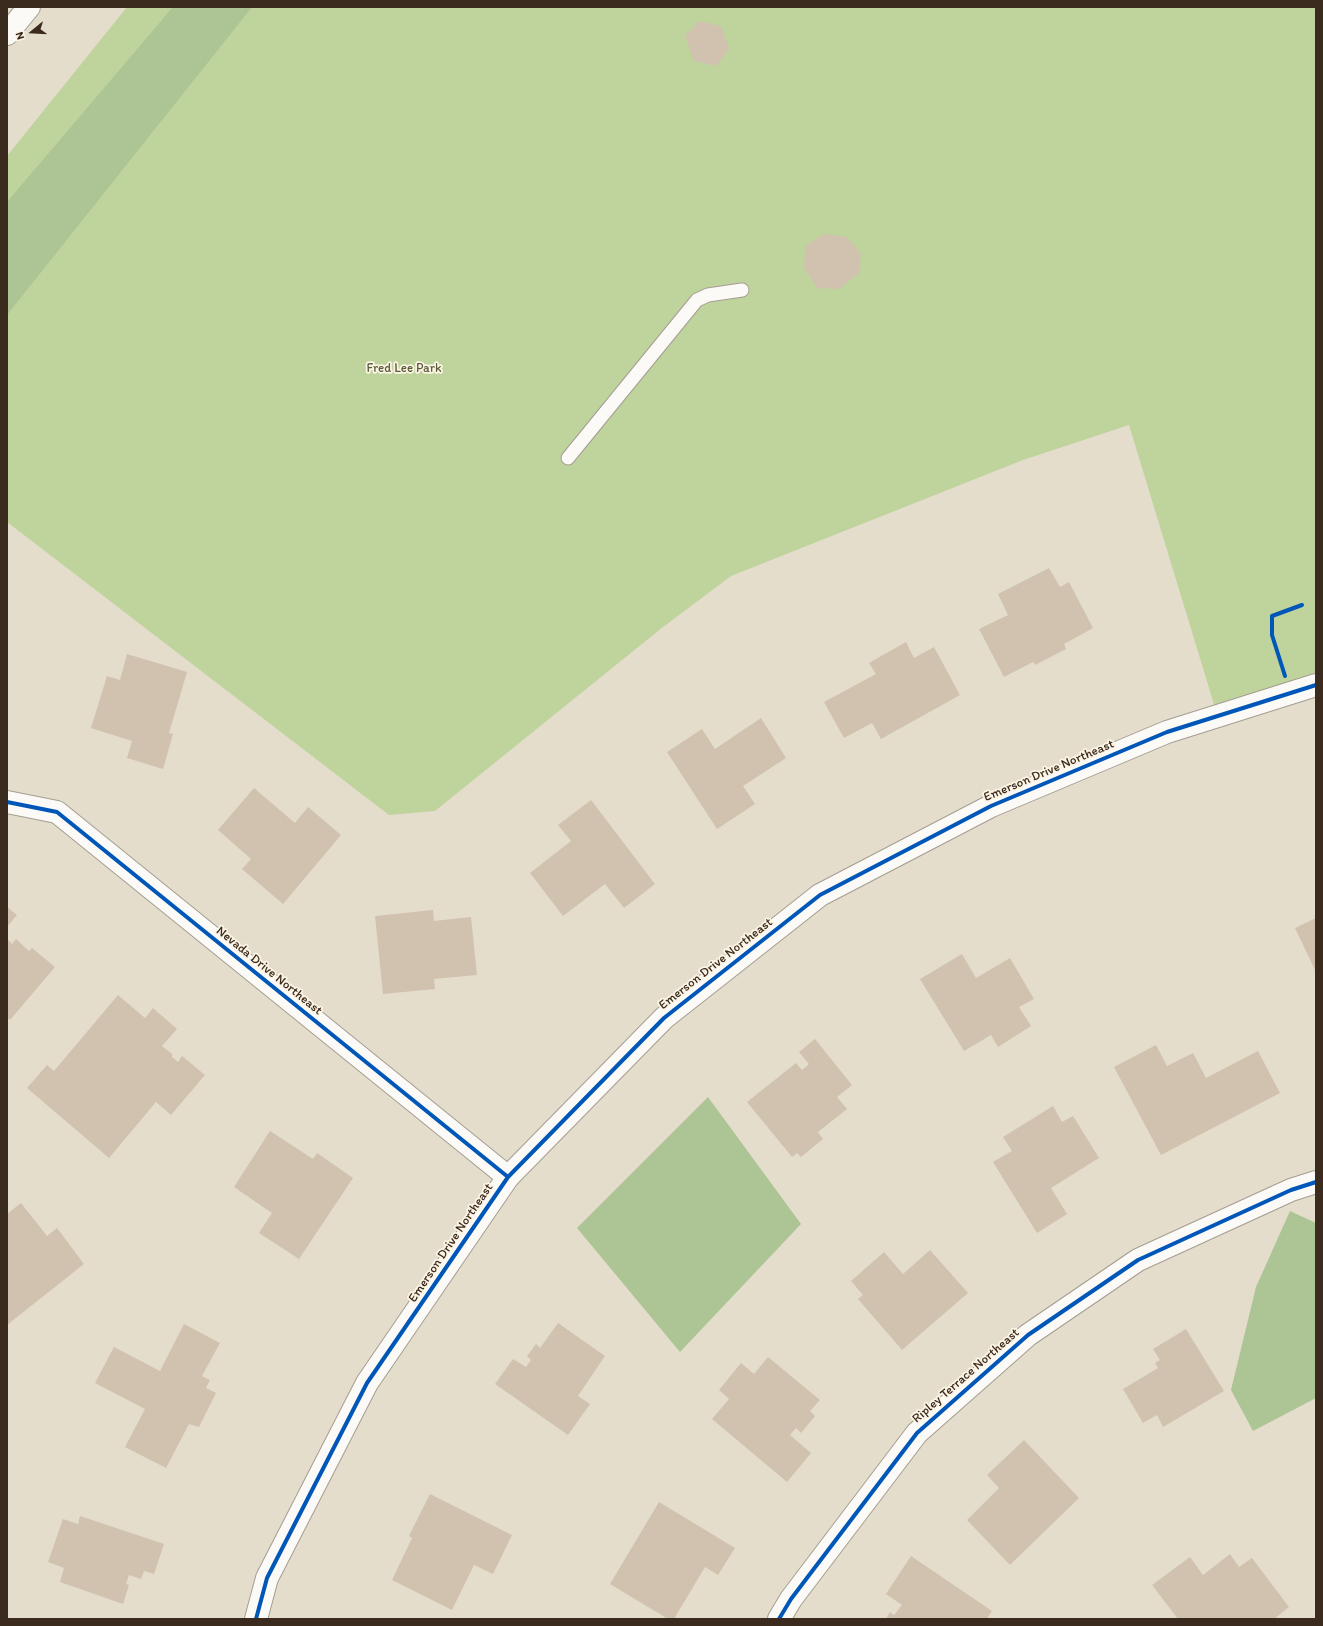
<!DOCTYPE html>
<html>
<head>
<meta charset="utf-8">
<style>
  body { margin:0 }
  #map { position:relative; width:1323px; height:1626px; overflow:hidden; background:#e4ddcc; font-family:Itim,sans-serif }
  canvas { display:block }
  .frame { position:absolute; inset:0; border:8px solid #3b2a1e; pointer-events:none }
  .north { position:absolute; left:12px; top:12px; width:40px; height:40px; -webkit-text-stroke:3px #fcf5e5; paint-order:stroke; rotate:252deg; font-size:11px; font-weight:700; line-height:16px; text-align:center; color:#3b2a1e }
  .north::after { content:''; display:block; margin:auto; width:14px; height:18px; background:#3b2a1e; clip-path:polygon(50% 0,100% 100%,50% 72%,0 100%) }
</style>
</head>
<body>
<div id="map">
<canvas width="1323" height="1626"></canvas>
<div class="frame"></div>
<div class="north">N</div>
</div>
<script>
const ctx = document.querySelector('canvas').getContext('2d');
ctx.lineJoin = 'round';
function fill(path, color) { ctx.fillStyle = color; ctx.fill(path, 'evenodd'); }
const shape = rows => new Path2D(rows.map(r => 'M' + r).join(''));
function stroke(path, color, width, dash) { ctx.strokeStyle = color; ctx.lineWidth = width; ctx.lineCap = dash ? 'butt' : 'round'; ctx.setLineDash(dash || []); ctx.stroke(path); }
function label(font, color, halo, rows, align = 'center') {
  ctx.font = font + ' Itim,sans-serif'; ctx.lineWidth = 3.5; ctx.setLineDash([]); ctx.textBaseline = 'middle'; ctx.strokeStyle = halo; ctx.fillStyle = color; for (const [text, x, y, turn = 0] of rows) {
    ctx.save(); ctx.translate(x, y); ctx.rotate((+turn || 0) * Math.PI / 180); ctx.textAlign = isNaN(turn) ? turn : align; if (halo) ctx.strokeText(text, 0, 0); ctx.fillText(text, 0, 0); ctx.restore();
  }
}
const green = shape([
  [127,7,1316,7,1316,684,1216,711,1129,425,1023,460,731,576,663,627,435,811,389,815,7,522,7,156]
]);
const forest = shape([
  [173,7,252,7,7,315,7,202],
  [708,1097,801,1224,680,1352,577,1228],
  [1290,1211,1316,1223,1316,1398,1253,1431,1231,1390,1256,1287]
]);
const building = shape([
  [699,21,721,26,729,49,716,66,694,61,685,36],
  [825,234,847,237,861,254,859,273,839,289,817,288,804,267,806,245],
  [1049,568,1060,587,1069,582,1093,628,1064,644,1066,649,1035,665,1033,662,1004,677,979,629,1008,615,998,594],
  [906,642,914,658,934,647,960,695,881,739,872,723,844,738,824,702,876,674,869,663],
  [127,654,187,672,169,733,173,734,163,769,127,758,132,741,91,728,107,676,120,680],
  [761,718,786,758,743,786,755,804,717,829,667,752,702,729,715,749],
  [254,788,295,823,308,807,341,835,283,904,242,869,251,859,218,830],
  [591,800,655,884,624,908,605,884,563,916,530,873,571,841,558,825],
  [7,907,17,915,7,927],
  [433,910,434,921,471,917,477,975,434,979,435,989,383,994,375,916],
  [1316,918,1316,972,1295,928],
  [7,939,12,944,16,939,29,951,32,948,55,967,10,1020,7,1017],
  [962,954,976,978,1010,958,1034,999,1019,1007,1031,1026,998,1047,991,1035,964,1051,920,979],
  [118,995,145,1018,153,1008,177,1029,162,1046,172,1054,172,1057,178,1062,182,1056,205,1075,171,1115,156,1102,109,1158,27,1088,47,1065,54,1071],
  [815,1039,852,1085,837,1097,847,1109,818,1132,823,1139,801,1157,797,1153,792,1157,747,1102,796,1063,802,1070,809,1064,799,1052],
  [1156,1045,1167,1066,1193,1053,1206,1078,1258,1051,1280,1093,1161,1155,1114,1067],
  [1053,1106,1062,1122,1073,1116,1099,1158,1051,1188,1067,1214,1037,1233,993,1162,1012,1151,1003,1137],
  [270,1131,313,1159,317,1153,353,1178,299,1259,259,1233,272,1213,234,1187],
  [21,1203,47,1236,57,1228,84,1264,7,1325,7,1214],
  [930,1250,968,1293,902,1350,858,1299,863,1295,851,1281,884,1252,903,1274],
  [558,1323,605,1356,578,1396,590,1404,568,1435,495,1384,513,1359,526,1367,531,1360,527,1356,536,1344,540,1348],
  [184,1324,220,1343,202,1376,210,1380,206,1388,216,1393,199,1427,189,1424,166,1468,125,1447,145,1409,95,1383,114,1347,160,1371],
  [1186,1329,1224,1391,1163,1427,1157,1415,1143,1423,1123,1389,1158,1368,1155,1363,1160,1360,1153,1349],
  [768,1357,820,1400,810,1411,815,1416,801,1433,796,1428,790,1435,811,1453,787,1482,712,1419,729,1399,719,1390,741,1363,754,1374],
  [1024,1440,1079,1498,1010,1565,967,1520,999,1488,987,1475],
  [430,1494,512,1535,493,1574,474,1565,452,1610,392,1580,412,1538,409,1536],
  [659,1502,735,1548,718,1575,705,1567,674,1619,668,1619,610,1584],
  [80,1516,164,1544,154,1574,144,1571,141,1579,129,1575,126,1584,129,1585,123,1604,60,1582,64,1568,48,1562,63,1519,78,1524],
  [1230,1554,1239,1567,1252,1558,1289,1607,1274,1619,1178,1619,1152,1585,1190,1557,1203,1575],
  [911,1556,992,1611,987,1619,886,1619,890,1612,894,1615,902,1605,886,1594]
]);
const service = shape([
  [568,458,697,300,708,295,742,290]
]);
const minor = shape([
  [7,802,57,812,508,1177],
  [779,1619,791,1599,917,1433,1028,1335,1138,1260,1291,1190,1316,1182]
]);
const tertiary = shape([
  [256,1619,267,1578,367,1383,508,1177,664,1018,820,895,991,806,1167,732,1316,685]
]);
const motorway = shape([
  [7,34,29,7]
]);
const cycleway = shape([
  [1285,676,1272,635,1272,616,1302,605],
  [7,802,57,812,508,1177],
  [256,1619,267,1578,367,1383,508,1177,664,1018,820,895,991,806,1167,732,1316,685],
  [779,1619,791,1599,917,1433,1028,1335,1138,1260,1291,1190,1316,1182]
]);
const parkNames = [
  ["Fred Lee Park",404,369]
];
const streetNames = [
  ["Emerson Drive Northeast",1049,771,-23],
  ["Emerson Drive Northeast",716,964,-38],
  ["Nevada Drive Northeast",269,971,39],
  ["Emerson Drive Northeast",451,1243,-56],
  ["Ripley Terrace Northeast",966,1376,-41]
];
fill(green, '#bfd39d');
fill(forest, '#adc495');
fill(building, '#d0c2af');
stroke(service, '#a49d92', 15);
stroke(minor, '#a49d92', 24);
stroke(tertiary, '#a49d92', 24);
stroke(motorway, '#a49d92', 24);
stroke(service, '#fbfaf7', 13);
stroke(minor, '#fbfaf7', 22);
stroke(tertiary, '#fbfaf7', 22);
stroke(motorway, '#fbfaf7', 22);
stroke(cycleway, '#0057b8', 4);
label('13px', '#5a5a39', '#fcf5e5', parkNames);
label('13px', '#3b2a1e', '#fcf5e5', streetNames);
</script>
</body>
</html>
